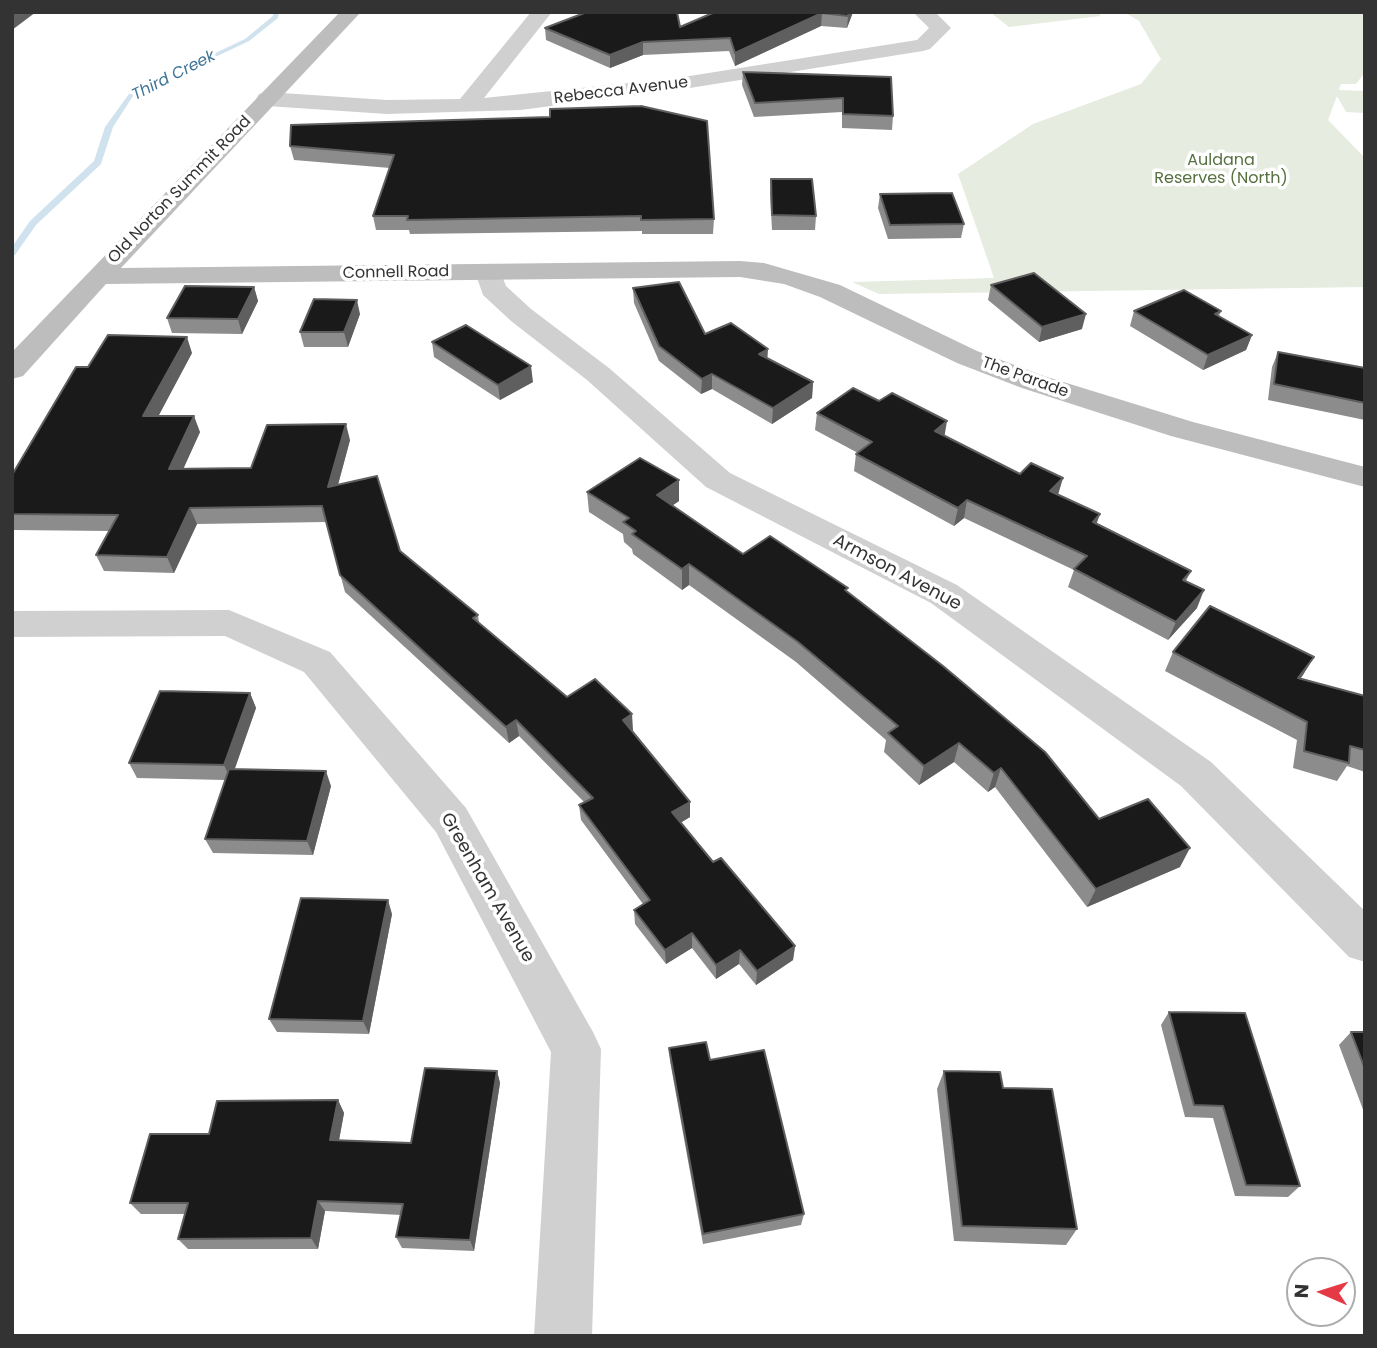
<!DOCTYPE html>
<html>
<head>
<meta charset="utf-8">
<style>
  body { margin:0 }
  #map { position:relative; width:1377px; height:1348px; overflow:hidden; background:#fff; font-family:Poppins,sans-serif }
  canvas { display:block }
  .frame { position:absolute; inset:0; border:14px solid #333; pointer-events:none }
  .north { position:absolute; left:1286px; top:1257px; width:70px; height:70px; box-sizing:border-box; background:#fff; border:2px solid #adadad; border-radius:50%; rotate:273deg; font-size:19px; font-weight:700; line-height:28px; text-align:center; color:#333 }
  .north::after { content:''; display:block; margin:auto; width:24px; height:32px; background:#e63946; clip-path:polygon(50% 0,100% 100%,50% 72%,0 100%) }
</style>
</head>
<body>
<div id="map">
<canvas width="1377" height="1348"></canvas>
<div class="frame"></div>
<div class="north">N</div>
</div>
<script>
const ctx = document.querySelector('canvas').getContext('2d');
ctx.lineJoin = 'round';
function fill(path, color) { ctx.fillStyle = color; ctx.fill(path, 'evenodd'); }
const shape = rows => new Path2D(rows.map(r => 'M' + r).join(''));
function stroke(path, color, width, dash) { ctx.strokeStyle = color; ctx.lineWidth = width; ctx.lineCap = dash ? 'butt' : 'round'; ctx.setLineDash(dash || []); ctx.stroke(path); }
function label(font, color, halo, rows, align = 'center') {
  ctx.font = font + ' Poppins,sans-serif'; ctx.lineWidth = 7; ctx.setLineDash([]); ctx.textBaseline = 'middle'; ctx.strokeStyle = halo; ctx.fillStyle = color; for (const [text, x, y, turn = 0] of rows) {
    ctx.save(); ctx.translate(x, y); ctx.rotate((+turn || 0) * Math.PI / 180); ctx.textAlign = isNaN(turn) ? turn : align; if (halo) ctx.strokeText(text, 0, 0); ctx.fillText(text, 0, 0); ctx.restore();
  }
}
const green = shape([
  [990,12,1096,12,1101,16,1009,27],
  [1124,12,1365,12,1365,72,1356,84,1341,84,1339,90,1365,91,1365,113,1346,112,1337,96,1328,120,1365,158,1365,287,879,294,852,282,994,278,958,174,1033,124,1141,84,1161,59,1139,21]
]);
const stream = shape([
  [273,12,279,12,278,18,249,41,133,96,113,127,101,164,36,225,15,255,12,255,12,247,30,221,94,161,105,127,129,94,245,39,273,16,273,12]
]);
const street = shape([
  [531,12,552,12,484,98,677,78,917,40,929,28,913,12,935,12,951,28,930,49,923,51,677,90,520,110,387,114,267,106,259,104,256,99,259,94,267,92,387,100,460,99,531,12],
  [488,264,498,266,506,286,531,309,609,368,730,473,957,585,1211,762,1365,911,1365,962,1349,957,1181,786,931,603,706,487,587,380,511,321,483,295,475,272,478,266,488,264],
  [229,610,330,652,466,808,593,1032,601,1049,592,1336,534,1336,551,1052,436,832,304,672,225,636,12,637,12,611,229,610]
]);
const secondary = shape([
  [340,12,361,12,121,268,740,261,764,263,840,285,977,351,1044,376,1193,422,1365,467,1365,487,1171,436,1022,388,957,363,820,297,784,284,740,277,106,284,23,376,12,379,12,352,340,12]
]);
const wall = shape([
  [715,12,853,12,847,28,821,26,735,66,729,51,643,55,610,68,546,40,545,28,680,27],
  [743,72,891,77,893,116,892,130,842,128,842,112,754,117,742,85],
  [291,125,714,219,713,234,642,234,642,231,410,234,409,230,376,230,373,216,390,168,294,160,290,146],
  [771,179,816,216,815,230,772,230,770,193],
  [880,194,964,224,961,238,888,239,878,208],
  [991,285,1082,329,1039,342,988,300],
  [254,287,258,301,242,334,172,333,167,318],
  [633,288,705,334,813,382,812,398,772,424,712,389,701,394,659,361,634,303],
  [1134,311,1221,311,1219,316,1252,335,1246,350,1203,370,1130,326],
  [360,314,348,347,304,347,300,332],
  [432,342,533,382,500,400,434,357],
  [1278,352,1365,368,1365,420,1268,400,1272,367],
  [192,353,158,416,200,432,183,469,251,468,350,440,338,485,400,551,478,615,479,623,567,697,632,714,632,731,690,817,680,823,713,862,795,946,793,960,756,985,739,964,716,979,692,948,666,964,635,924,634,910,643,904,581,820,579,805,584,802,519,736,509,743,345,592,326,522,197,524,174,573,104,571,96,555,109,531,12,530,12,475,88,367],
  [817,413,944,435,1058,495,1097,524,1191,571,1186,581,1197,608,1168,640,1068,587,1074,570,964,518,954,526,854,471,856,454,858,453,815,430],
  [587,492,679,501,672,505,743,554,848,592,1099,819,1180,867,1087,907,995,787,988,792,954,762,919,785,884,752,886,740,796,662,689,585,682,590,633,554,632,549,624,542,623,534,589,512],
  [1173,652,1314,657,1300,679,1365,696,1365,772,1347,766,1337,781,1293,768,1297,740,1165,671],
  [250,693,256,708,234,769,331,786,313,855,213,853,205,839,225,780,137,778,129,763],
  [392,914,369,1034,277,1032,269,1019],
  [1169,1012,1300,1186,1288,1197,1235,1196,1213,1118,1185,1117,1161,1025],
  [1351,1032,1365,1032,1365,1115,1339,1045],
  [669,1048,710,1060,804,1214,801,1225,703,1244,670,1061],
  [497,1071,500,1083,474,1251,402,1248,396,1237,401,1215,325,1211,318,1249,188,1249,178,1239,185,1214,141,1214,130,1203,338,1100,344,1113,339,1140,411,1143],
  [944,1071,1077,1229,1066,1245,954,1241,937,1089]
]);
const shadedWall = shape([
  [15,12,36,12,12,30,12,14],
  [849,12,853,12,847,28,848,16],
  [822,13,821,26,735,66,735,53],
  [643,42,643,55,610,68,610,55],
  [254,287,258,301,242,334,238,319],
  [357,300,360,314,348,347,344,332],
  [1086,314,1082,329,1039,342,1042,327],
  [1252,335,1246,350,1203,370,1208,355],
  [187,337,192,353,150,432,143,416],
  [768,349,767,365,759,354],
  [531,366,533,382,500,400,498,385],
  [712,374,712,389,701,394,702,379],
  [813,382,812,398,772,424,773,408],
  [194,416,200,432,176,485,169,469],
  [947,421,944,439,935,431],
  [346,424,350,440,333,503,328,487],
  [1063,478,1058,495,1050,491],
  [679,480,679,501,658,516,657,495],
  [967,500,964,518,954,526,958,508],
  [190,508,197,524,174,573,167,557],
  [1100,514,1094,531,1093,522],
  [689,564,689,585,682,590,682,569],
  [1204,590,1197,608,1168,640,1176,622],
  [1314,657,1303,675,1288,696,1298,678],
  [250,693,256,708,231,780,224,765],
  [632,714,633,730,624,736,623,720],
  [516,720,519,736,509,743,506,727],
  [959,743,954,762,919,785,924,766],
  [1001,768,995,787,988,792,994,773],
  [326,771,331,786,313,855,307,841],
  [690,802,690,817,672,828,672,812],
  [1190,848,1180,867,1087,907,1096,889],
  [388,900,392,914,369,1034,363,1021],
  [692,933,692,948,666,964,665,950],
  [795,946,793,960,756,985,757,971],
  [740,950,739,964,716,979,716,965],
  [497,1071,500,1083,474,1251,470,1240],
  [338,1100,344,1113,337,1151,330,1140],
  [318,1201,325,1211,318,1249,311,1238]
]);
const building = shape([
  [587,12,677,12,680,27,715,12,849,12,848,16,822,13,735,53,730,38,643,42,610,55,545,28,587,12],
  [743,72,891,77,893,116,843,114,843,98,755,103,743,72],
  [641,106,707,121,714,219,641,220,641,216,407,220,408,216,373,216,394,155,290,146,291,125,550,117,550,109,641,106],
  [771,179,812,179,816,216,772,215,771,179],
  [952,193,964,224,890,225,880,194,952,193],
  [1034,273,1086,314,1042,327,991,285,1034,273],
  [679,282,705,334,731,323,768,349,759,354,813,382,773,408,712,374,702,379,659,346,633,288,679,282],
  [185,286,254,287,238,319,167,318,185,286],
  [1184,290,1221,311,1215,314,1252,335,1208,355,1134,311,1184,290],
  [314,299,357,300,344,332,300,332,314,299],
  [466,325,531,366,498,385,432,342,466,325],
  [108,335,187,337,143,416,194,416,169,469,251,468,267,425,346,424,328,487,377,476,400,551,478,615,473,618,567,697,595,679,632,714,623,720,690,802,672,812,713,862,721,858,795,946,757,971,740,950,716,965,692,933,665,950,634,910,650,900,579,805,593,798,516,720,506,727,340,575,322,506,190,508,167,557,96,555,118,515,12,514,12,475,76,367,88,367,108,335],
  [1278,352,1365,368,1365,403,1274,384,1278,352],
  [853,388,879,401,892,393,947,421,935,431,1020,474,1031,463,1063,478,1050,491,1100,514,1093,522,1191,571,1183,580,1204,590,1176,622,1074,569,1087,556,967,500,958,508,856,454,872,442,817,413,853,388],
  [640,458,679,480,657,495,743,554,770,536,848,588,845,590,943,666,1045,752,1099,819,1148,799,1190,848,1096,889,1001,768,994,773,959,743,924,766,888,733,898,726,798,642,689,564,682,569,632,534,636,531,623,522,629,518,587,492,640,458],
  [1210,606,1314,657,1298,678,1365,696,1365,750,1350,746,1349,763,1304,751,1307,722,1173,652,1210,606],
  [160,691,250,693,224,765,129,763,160,691],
  [229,769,326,771,307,841,205,839,229,769],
  [301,898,388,900,363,1021,269,1019,301,898],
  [1169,1012,1245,1013,1300,1186,1246,1185,1223,1106,1194,1105,1169,1012],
  [1351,1032,1365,1032,1365,1069,1351,1032],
  [706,1042,710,1060,764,1050,804,1214,703,1234,669,1048,706,1042],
  [425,1068,497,1071,470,1240,396,1237,403,1204,318,1201,311,1238,178,1239,188,1203,130,1203,150,1134,209,1134,217,1101,338,1100,330,1140,411,1143,425,1068],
  [944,1071,1000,1072,1003,1088,1052,1089,1077,1229,962,1226,944,1071]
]);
const farWaternames = [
  ["Third Creek",174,76,-27]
];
const farStreetnames = [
  ["Rebecca Avenue",621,91,-7],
  ["Old Norton Summit Road",180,190,-46],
  ["Connell Road",396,273,-1],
  ["The Parade",1025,378,20]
];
const farParknames = [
  ["Auldana",1221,161],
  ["Reserves (North)",1221,179]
];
const streetNames = [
  ["Armson Avenue",897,573,28],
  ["Greenham Avenue",487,888,60]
];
fill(green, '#e6ecdf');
fill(stream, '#cfe2ee');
fill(street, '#d0d0d0');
fill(secondary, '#bdbdbd');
fill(wall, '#8c8c8c');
fill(shadedWall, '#5f5f5f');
fill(building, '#1a1a1a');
stroke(building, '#5f5f5f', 2);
label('italic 16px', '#3f7597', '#fff', farWaternames);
label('16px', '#333', '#fff', farStreetnames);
label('16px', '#56703f', '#fff', farParknames);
label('18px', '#333', '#fff', streetNames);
</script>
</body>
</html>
